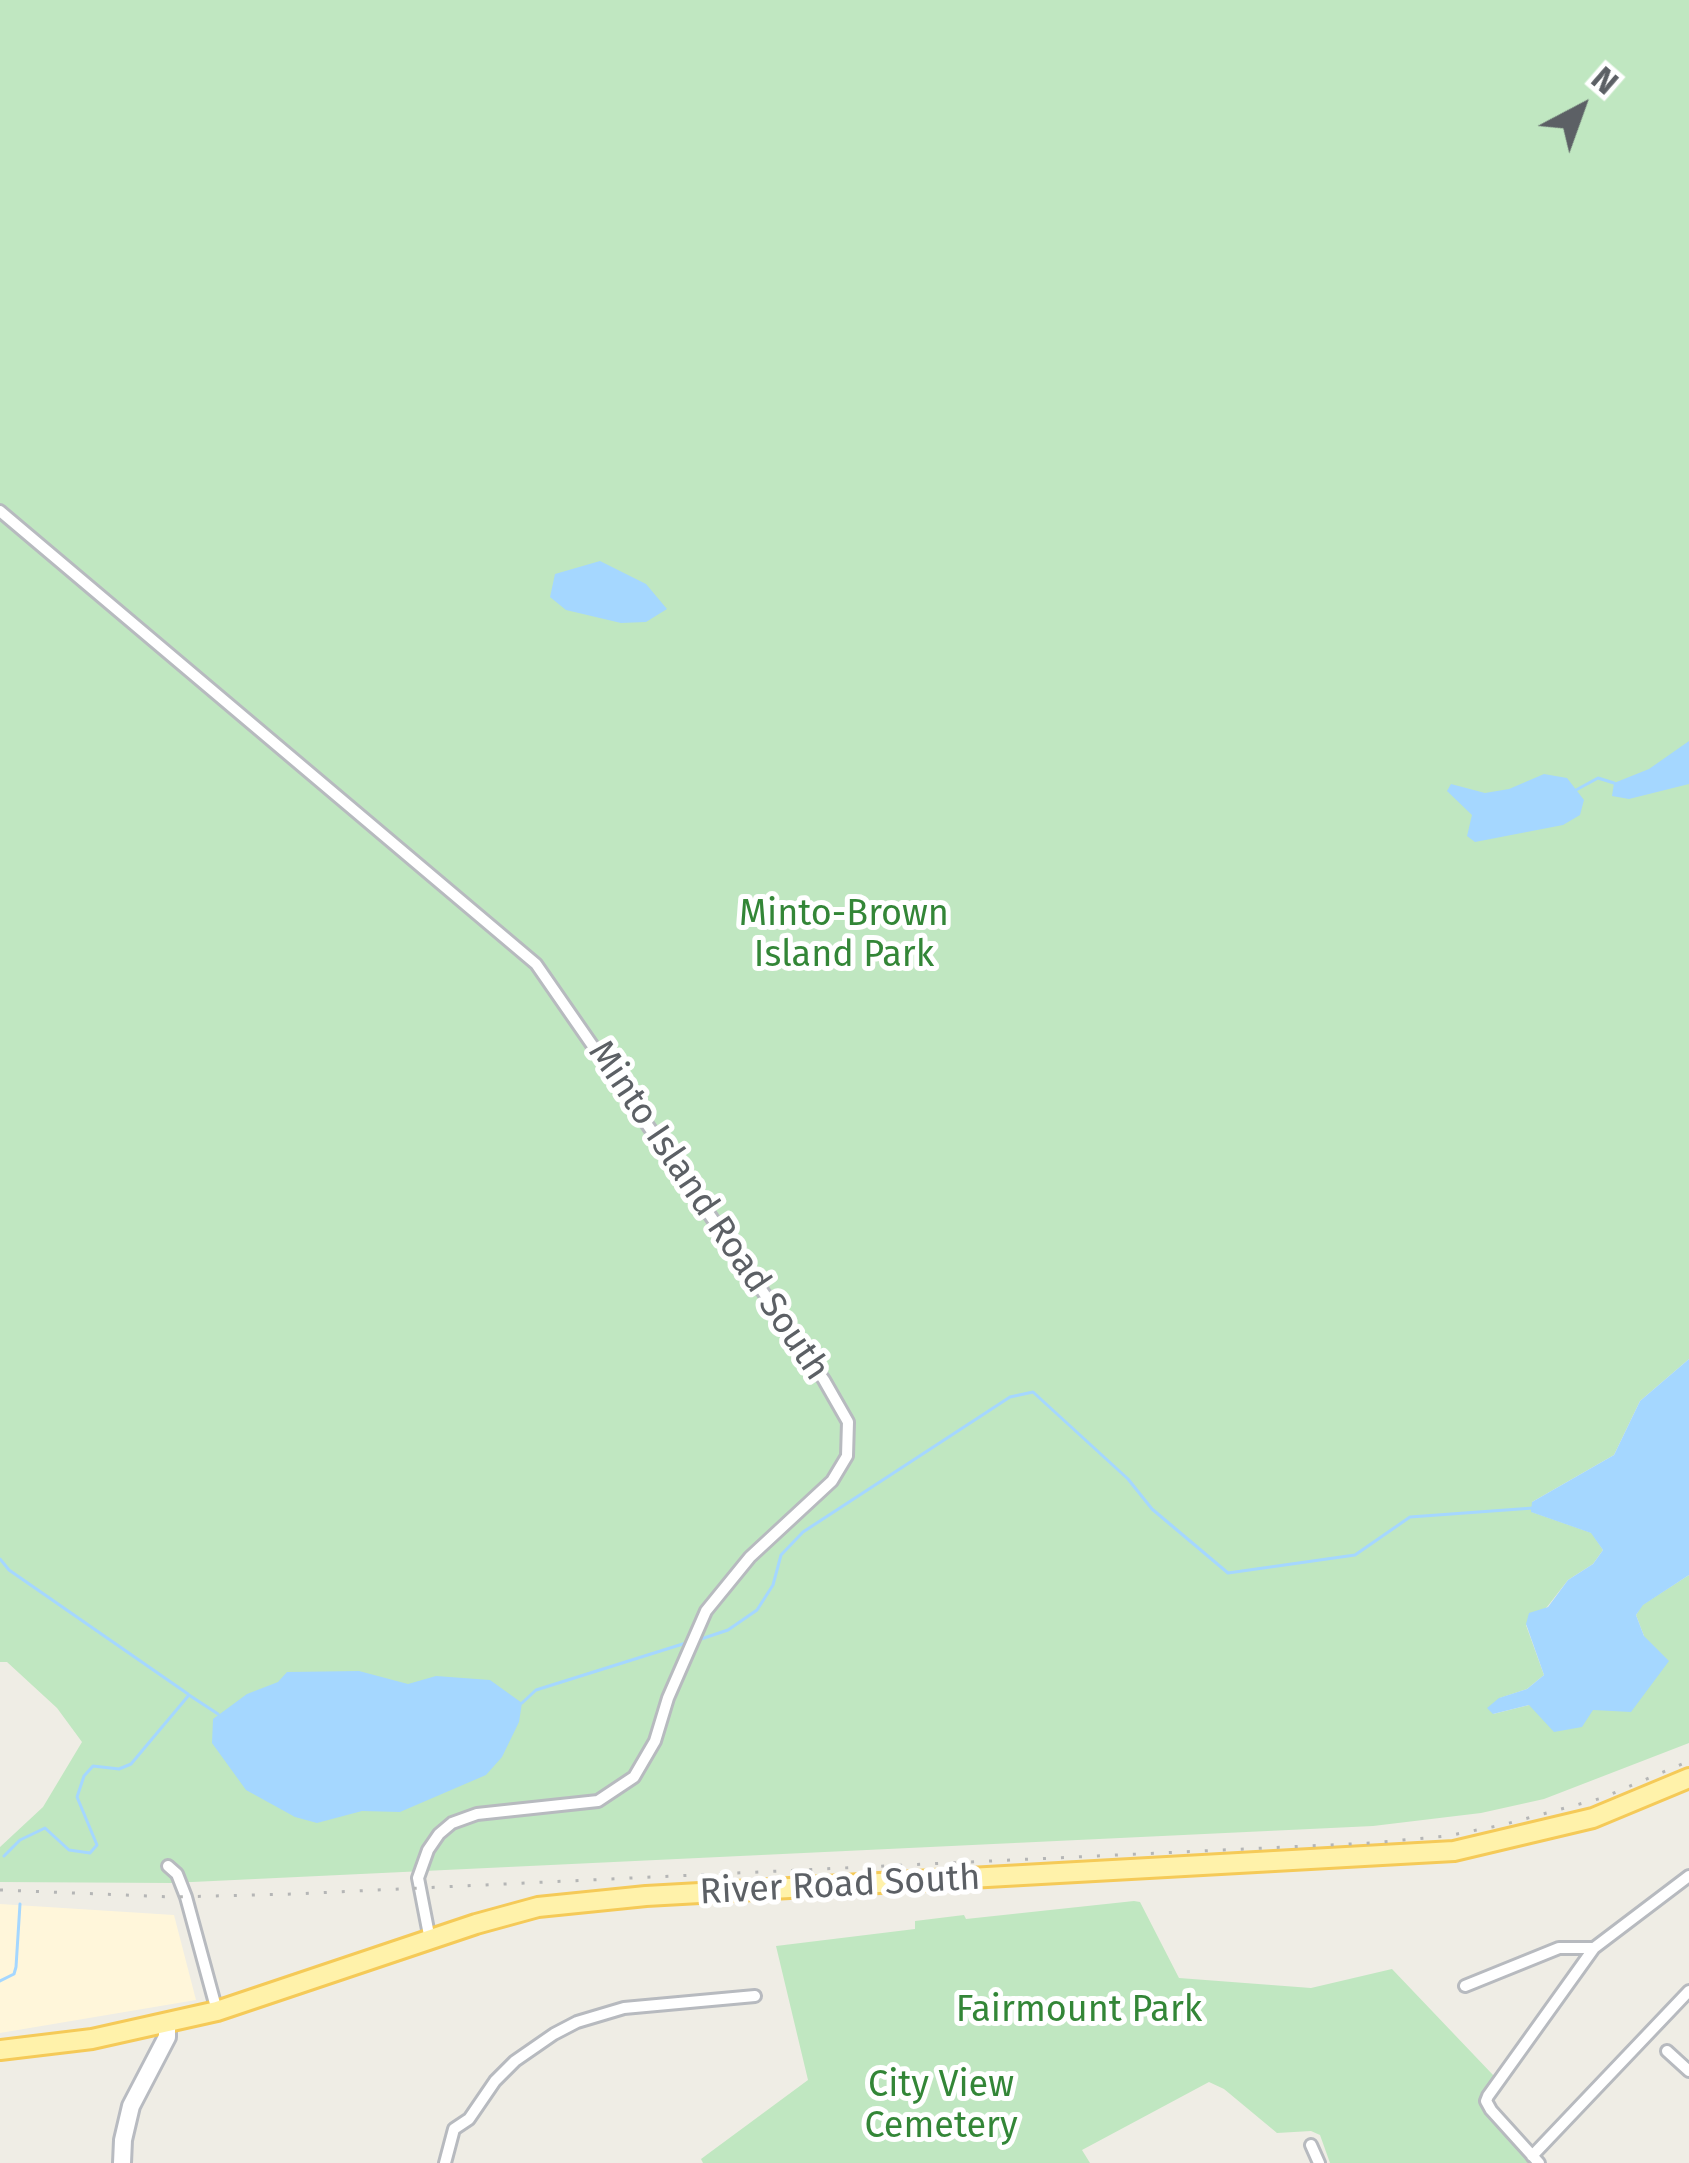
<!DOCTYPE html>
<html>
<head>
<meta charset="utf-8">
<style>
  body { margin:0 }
  #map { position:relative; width:1689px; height:2163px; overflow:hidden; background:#efede5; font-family:"Fira Sans",sans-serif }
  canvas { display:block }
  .north { position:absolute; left:1521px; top:48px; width:120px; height:120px; -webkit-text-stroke:9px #fff; paint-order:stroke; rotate:41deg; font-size:33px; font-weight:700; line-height:48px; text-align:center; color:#5c6065 }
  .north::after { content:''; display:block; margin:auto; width:42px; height:54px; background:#5c6065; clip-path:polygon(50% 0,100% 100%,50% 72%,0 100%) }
</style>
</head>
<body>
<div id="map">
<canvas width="1689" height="2163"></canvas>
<div class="north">N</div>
</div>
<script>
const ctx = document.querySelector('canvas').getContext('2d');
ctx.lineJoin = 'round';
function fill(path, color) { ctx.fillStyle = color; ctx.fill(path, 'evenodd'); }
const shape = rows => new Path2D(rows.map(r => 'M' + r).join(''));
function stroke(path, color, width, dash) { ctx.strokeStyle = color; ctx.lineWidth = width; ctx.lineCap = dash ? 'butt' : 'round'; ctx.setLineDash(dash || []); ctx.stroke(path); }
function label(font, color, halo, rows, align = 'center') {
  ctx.font = font + ' "Fira Sans",sans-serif'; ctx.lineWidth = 10; ctx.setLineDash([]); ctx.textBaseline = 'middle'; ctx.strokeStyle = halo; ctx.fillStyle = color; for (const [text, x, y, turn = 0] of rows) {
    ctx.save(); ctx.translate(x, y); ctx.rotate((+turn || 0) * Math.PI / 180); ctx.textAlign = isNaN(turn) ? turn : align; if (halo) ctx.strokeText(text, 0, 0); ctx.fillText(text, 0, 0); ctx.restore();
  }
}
const commercial = shape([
  [0,1904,174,1915,196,2000,0,2033]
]);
const green = shape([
  [0,0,1689,0,1689,1359,1640,1401,1614,1455,1532,1502,1532,1512,1592,1533,1603,1550,1593,1564,1568,1580,1547,1607,1526,1625,1544,1675,1527,1689,1500,1698,1493,1714,1529,1705,1593,1710,1644,1636,1636,1615,1642,1605,1689,1575,1689,1743,1544,1799,1481,1813,1373,1826,171,1883,0,1882,0,1847,43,1807,82,1742,57,1708,7,1662,0,1662],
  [1134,1901,1140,1902,1179,1978,1311,1988,1392,1969,1494,2076,1479,2102,1519,2146,1529,2163,1330,2163,1320,2135,1311,2131,1277,2133,1224,2089,1209,2082,1082,2150,1090,2163,703,2163,701,2159,808,2080,776,1946,915,1929,915,1921,964,1915,966,1919]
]);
const water = shape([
  [600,561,646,584,667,609,646,622,621,623,566,610,550,597,555,574],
  [1689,741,1689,784,1629,799,1612,796,1614,783,1649,769],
  [1544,774,1567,778,1584,800,1580,815,1563,825,1475,842,1467,836,1472,815,1447,791,1451,784,1485,793,1509,789],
  [1689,1359,1689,1575,1643,1605,1636,1615,1644,1636,1669,1661,1631,1712,1593,1710,1582,1727,1554,1732,1529,1705,1493,1714,1487,1708,1499,1698,1527,1689,1544,1675,1526,1624,1529,1613,1548,1607,1568,1580,1593,1564,1603,1550,1591,1533,1531,1512,1532,1502,1614,1455,1640,1401],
  [359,1671,408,1684,436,1676,490,1680,522,1703,519,1722,502,1757,486,1775,400,1812,362,1811,317,1823,295,1817,246,1790,212,1743,213,1719,247,1694,278,1682,287,1672]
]);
const stream = shape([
  [1576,790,1598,778,1614,783],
  [0,1559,9,1570,188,1694],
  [701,1639,728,1630,757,1610,773,1585,781,1555,803,1532,1010,1397,1033,1392,1128,1479,1152,1509,1228,1573,1355,1555,1410,1517,1533,1508],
  [522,1703,536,1690,686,1643],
  [4,1856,20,1840,45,1828,69,1850,90,1853,97,1845,77,1797,84,1776,93,1766,119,1769,131,1764,189,1695,218,1714],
  [0,1981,14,1974,16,1967,20,1904]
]);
const street = shape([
  [0,511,536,964,824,1380,848,1422,847,1456,832,1481,750,1557,706,1611,668,1698,655,1741,634,1777,598,1801,477,1814,452,1823,439,1834,428,1850,418,1878,430,1940],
  [168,1866,177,1874,186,1897,217,2011],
  [1465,1986,1559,1948,1594,1948],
  [1667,2051,1689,2071],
  [1311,2145,1319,2163],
  [1532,2156,1689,1991],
  [445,2163,454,2129,469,2119,495,2081,515,2061,554,2034,577,2022,624,2008,755,1996],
  [1539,2163,1491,2110,1486,2101,1488,2096,1594,1948,1689,1876]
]);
const secondary = shape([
  [122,2163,123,2140,131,2106,167,2037,167,2024]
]);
const primary = shape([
  [0,2050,92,2039,217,2011,476,1924,538,1907,646,1896,1454,1851,1593,1818,1689,1778]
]);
const rail = shape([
  [0,1890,174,1897,293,1894,1371,1843,1447,1836,1502,1825,1602,1798,1689,1761]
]);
const parkNames = [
  ["Minto-Brown",844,915],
  ["Island Park",844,956],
  ["Fairmount Park",1079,2011],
  ["City View",941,2086],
  ["Cemetery",941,2127]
];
const streetNames = [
  ["Minto Island Road South",708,1211,56],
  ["River Road South",840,1886,-3]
];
fill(commercial, '#fff6da');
fill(green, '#c0e7c1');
fill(water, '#a5d7ff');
stroke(stream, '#a5d7ff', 3);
stroke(street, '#b7babf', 16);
stroke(secondary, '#b8bbc1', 22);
stroke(primary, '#f5ca58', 24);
stroke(street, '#fff', 10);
stroke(secondary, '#fff', 16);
stroke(primary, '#fff2aa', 18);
stroke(rail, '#b5b6b6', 3, [3, 15]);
label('36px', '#338637', '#fff', parkNames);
label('36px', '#5c6065', '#fff', streetNames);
</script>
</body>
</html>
